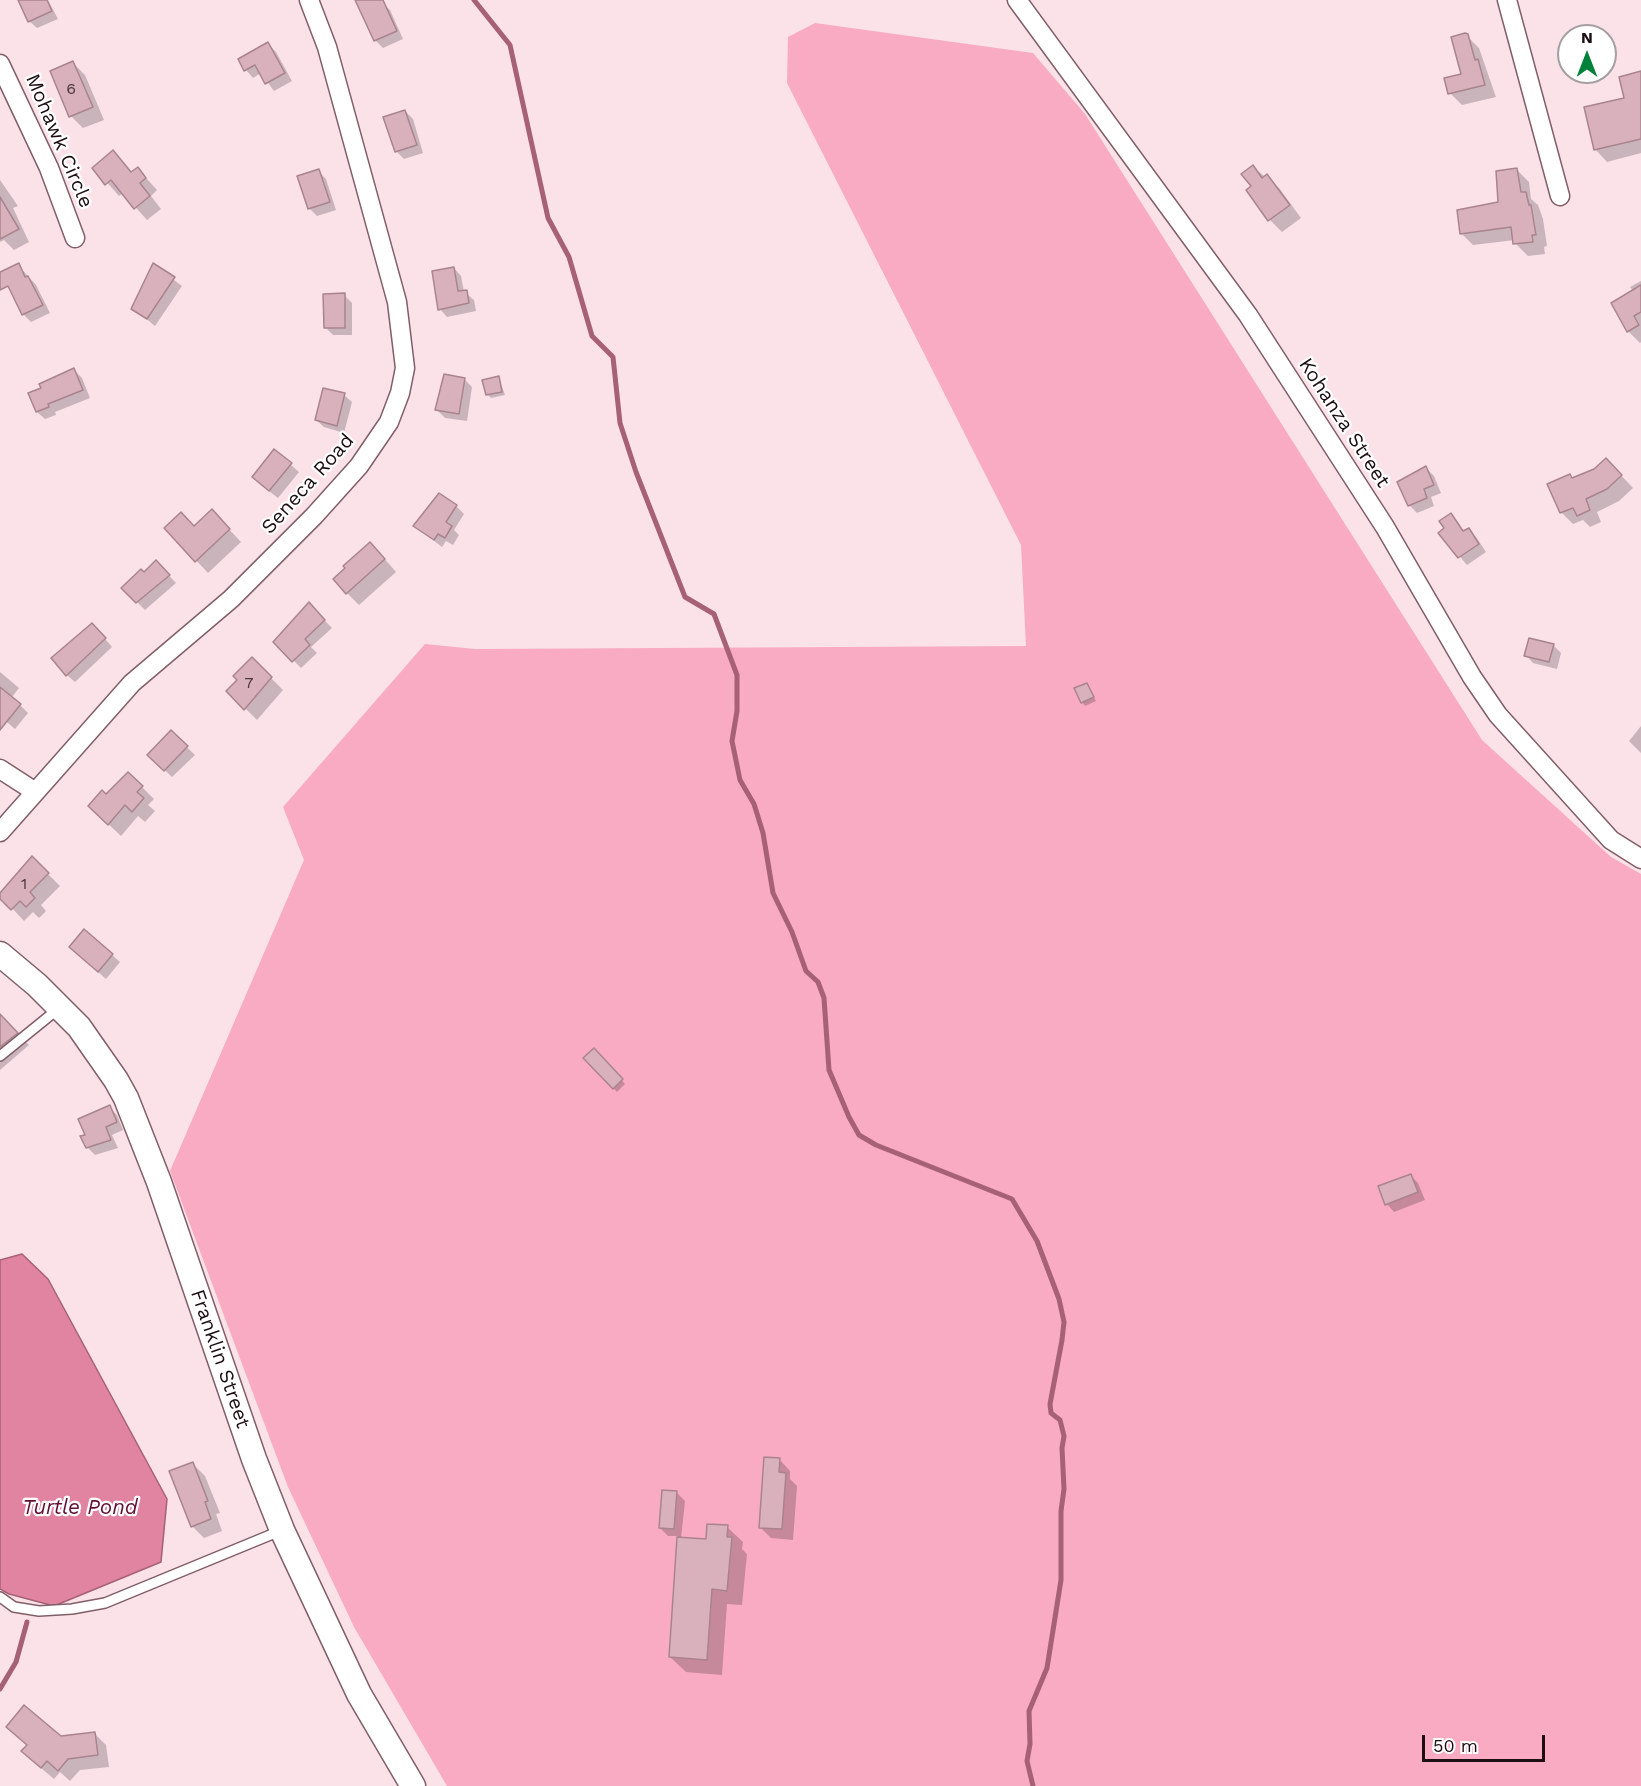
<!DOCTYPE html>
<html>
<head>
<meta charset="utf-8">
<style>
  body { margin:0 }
  #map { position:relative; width:1641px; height:1786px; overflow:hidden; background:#fbe2e9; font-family:"Work Sans",sans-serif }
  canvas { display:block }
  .north { position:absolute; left:1557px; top:24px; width:60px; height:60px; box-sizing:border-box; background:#fff; border:2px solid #a49fa0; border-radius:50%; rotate:0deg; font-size:16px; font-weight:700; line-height:24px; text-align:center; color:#1c0e12 }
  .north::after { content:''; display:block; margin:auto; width:21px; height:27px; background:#00813a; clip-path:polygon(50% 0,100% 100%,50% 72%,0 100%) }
  .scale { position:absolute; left:1422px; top:1735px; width:123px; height:27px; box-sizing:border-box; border:3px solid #1c0e12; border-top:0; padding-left:8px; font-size:18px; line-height:21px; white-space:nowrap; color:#1c0e12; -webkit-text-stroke:4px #fff; paint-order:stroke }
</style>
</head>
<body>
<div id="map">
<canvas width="1641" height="1786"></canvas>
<div class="north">N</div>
<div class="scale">50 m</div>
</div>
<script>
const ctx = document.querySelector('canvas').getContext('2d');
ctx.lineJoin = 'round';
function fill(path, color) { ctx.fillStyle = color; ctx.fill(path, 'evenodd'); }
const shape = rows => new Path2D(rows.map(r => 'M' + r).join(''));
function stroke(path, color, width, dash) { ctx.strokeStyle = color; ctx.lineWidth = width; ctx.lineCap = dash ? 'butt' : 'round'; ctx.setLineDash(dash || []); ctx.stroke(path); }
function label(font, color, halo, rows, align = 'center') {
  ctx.font = font + ' "Work Sans",sans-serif'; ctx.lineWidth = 4.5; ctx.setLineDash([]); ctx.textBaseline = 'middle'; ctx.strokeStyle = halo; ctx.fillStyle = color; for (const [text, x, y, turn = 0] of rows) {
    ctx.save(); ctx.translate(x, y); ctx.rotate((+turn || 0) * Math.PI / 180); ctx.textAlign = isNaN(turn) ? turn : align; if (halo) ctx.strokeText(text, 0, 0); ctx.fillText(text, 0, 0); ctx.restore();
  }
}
const green = shape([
  [815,23,1033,53,1085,114,1482,740,1611,857,1641,874,1641,1786,447,1786,354,1627,288,1487,170,1171,304,860,283,807,425,644,475,649,1026,646,1021,545,787,83,788,37]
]);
const water = shape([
  [22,1254,48,1279,167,1499,161,1562,54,1606,9,1594,0,1589,0,1260,22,1254]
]);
const shadow = shape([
  [20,0,48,0,58,19,37,28,29,21],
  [357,0,382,2,390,10,403,39,383,48,375,40],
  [1467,36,1479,48,1496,97,1462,105,1450,93,1463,75],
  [268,44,276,52,292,81,274,91,261,73,253,78,246,70],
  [73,63,85,75,104,120,83,128,71,116,52,72],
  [1641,76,1641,153,1607,162,1595,149],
  [405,111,413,119,423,153,404,159,396,151],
  [113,152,132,173,138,169,157,190,151,196,161,209,147,220,123,193,119,196,94,168],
  [1253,167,1279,188,1301,218,1282,232,1270,220,1253,187],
  [1517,170,1529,182,1531,199,1538,205,1543,219,1547,246,1544,247,1545,254,1528,256,1516,244,1515,240,1473,245,1461,233,1499,203],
  [318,171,326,179,336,210,317,216,309,208],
  [0,180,18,206,13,208,29,242,14,250,4,240,0,242],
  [18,265,36,285,50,313,31,322,23,314],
  [154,265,182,286,155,326,133,308],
  [454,268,461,276,464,292,474,300,476,311,447,317,440,309],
  [1641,281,1641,342,1640,343,1628,331,1633,291,1630,287],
  [344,295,352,303,352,335,333,335,325,327],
  [74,370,82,378,90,398,55,412,56,415,45,419,37,412,43,389],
  [499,378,505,395,491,398,487,394],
  [464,379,472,387,467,421,445,418,437,410],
  [344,395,352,402,344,433,324,427,316,420],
  [275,451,299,472,278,498,261,485],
  [1426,468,1434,476,1441,493,1431,497,1434,506,1417,513,1409,505],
  [1618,472,1633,488,1619,501,1597,512,1601,522,1590,527,1583,520,1573,524,1561,512,1573,479],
  [456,506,464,514,454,530,459,535,453,545,446,541,442,547,415,526],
  [212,511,241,542,208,573,166,528,195,527],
  [1451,515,1465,532,1469,530,1476,537,1486,552,1467,565,1440,533,1446,529],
  [382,556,396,572,359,605,347,593],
  [156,562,176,583,145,610,123,588],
  [309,605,332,628,311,647,317,653,301,668,275,642],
  [100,633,112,647,75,682,67,675],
  [1553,645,1561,653,1557,669,1533,663,1526,655],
  [252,659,283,690,257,720,228,691,239,680],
  [0,672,19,688,12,697,28,713,15,729,0,716],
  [1087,684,1096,701,1085,706,1082,702],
  [1641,726,1641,753,1629,741],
  [171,732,195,755,172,777,149,755],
  [142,787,154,799,148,805,155,811,145,822,138,816,121,836,102,818,106,796],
  [32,858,60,886,41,905,46,911,39,918,33,912,24,921,0,895],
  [79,955,112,955,120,962,106,979],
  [0,1016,29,1045,0,1070],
  [594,1050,625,1084,617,1092,586,1058],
  [109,1107,117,1115,123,1130,112,1135,118,1148,95,1155,87,1147,86,1135],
  [1410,1175,1418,1183,1425,1200,1394,1212,1387,1204],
  [779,1459,790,1471,790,1479,797,1486,793,1540,771,1538,760,1527],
  [193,1464,205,1476,220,1513,216,1514,222,1531,204,1538,192,1526],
  [677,1493,685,1501,681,1539,707,1540,727,1527,743,1542,742,1549,747,1554,742,1605,727,1604,722,1675,686,1672,670,1657,678,1536,668,1536,660,1528],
  [8,1727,60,1737,94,1733,106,1745,109,1767,80,1770,70,1781,60,1772,54,1779,35,1763,28,1746]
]);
const stream = shape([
  [474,0,510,45,548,218,569,257,592,336,613,357,620,423,636,472,685,597,714,614,737,675,737,711,732,741,740,780,754,804,763,833,773,893,792,932,806,971,818,982,824,998,829,1070,849,1117,859,1135,876,1145,1012,1199,1037,1241,1059,1299,1064,1322,1062,1340,1050,1404,1051,1413,1060,1420,1064,1436,1062,1448,1064,1489,1061,1511,1061,1580,1047,1668,1029,1711,1030,1744,1027,1761,1033,1786],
  [0,1689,16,1662,27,1622]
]);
const building = shape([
  [18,0,47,0,52,11,28,22,18,0],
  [355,0,383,0,397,31,374,41,355,0],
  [1465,33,1468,34,1475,60,1478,59,1485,85,1448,94,1444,78,1461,74,1451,37,1465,33],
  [268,42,285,73,265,84,255,65,244,71,238,59,268,42],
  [73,61,93,107,69,117,50,71,73,61],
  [1641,71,1641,139,1594,150,1584,107,1624,98,1619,77,1641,71],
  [405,110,417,145,395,152,383,117,405,110],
  [113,150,131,172,138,167,146,178,140,183,150,196,134,209,111,180,105,185,92,168,113,150],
  [1253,165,1262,178,1267,174,1290,205,1268,221,1246,190,1251,186,1241,174,1253,165],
  [1517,168,1521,192,1526,192,1529,205,1531,205,1536,235,1532,235,1533,242,1513,244,1511,227,1460,234,1457,210,1498,202,1496,171,1517,168],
  [319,169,330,202,308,209,297,176,319,169],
  [0,197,19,229,0,239,0,197],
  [19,263,25,277,28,276,43,305,22,315,8,286,0,290,0,272,19,263],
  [153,263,175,277,147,319,131,309,153,263],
  [454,267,458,291,467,290,469,303,438,310,432,271,454,267],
  [1641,285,1641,312,1634,316,1639,325,1627,332,1611,303,1641,285],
  [345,293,345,328,324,328,323,294,345,293],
  [74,368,83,390,48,404,49,407,36,412,28,393,41,388,39,384,74,368],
  [444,374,465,378,459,414,435,410,444,374],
  [499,376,502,392,486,395,482,380,499,376],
  [323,388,345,393,337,426,315,420,323,388],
  [274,449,292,463,269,491,252,477,274,449],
  [1606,458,1622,475,1607,489,1586,499,1590,510,1577,516,1573,508,1560,513,1547,484,1570,474,1572,478,1594,469,1606,458],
  [1426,466,1434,485,1424,489,1427,498,1408,506,1397,482,1426,466],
  [439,493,457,505,446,522,452,526,445,538,438,534,434,540,413,526,439,493],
  [212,509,230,529,195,562,164,528,181,512,194,526,212,509],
  [1451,513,1463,531,1469,528,1479,544,1458,558,1438,533,1444,528,1439,521,1451,513],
  [370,542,385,559,346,594,333,579,345,568,343,566,370,542],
  [156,560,170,575,136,603,121,588,141,569,144,572,156,560],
  [309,602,325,620,305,639,310,645,292,662,273,642,309,602],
  [92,623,106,638,66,676,51,658,92,623],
  [1529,638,1554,644,1549,662,1524,656,1529,638],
  [252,657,272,677,244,710,226,691,237,680,233,676,252,657],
  [1087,683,1094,697,1081,703,1074,688,1087,683],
  [0,687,21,704,0,730,0,687],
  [171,730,188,746,164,771,147,755,171,730],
  [128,772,143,786,137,792,144,798,132,812,125,805,108,825,88,806,102,790,106,794,128,772],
  [32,856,49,873,30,892,35,898,26,907,20,901,11,910,0,899,0,893,32,856],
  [84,929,113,954,98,972,69,947,84,929],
  [0,1014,18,1033,0,1047,0,1014],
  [594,1048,623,1079,613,1089,583,1058,594,1048],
  [110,1105,117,1122,106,1127,111,1140,86,1148,80,1136,85,1135,78,1119,110,1105],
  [1411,1174,1418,1192,1385,1205,1378,1186,1411,1174],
  [764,1457,780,1458,779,1472,786,1473,782,1529,759,1528,764,1457],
  [193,1462,208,1501,205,1502,211,1519,191,1527,169,1471,193,1462],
  [662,1490,677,1491,674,1529,659,1528,662,1490],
  [707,1524,728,1525,727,1537,732,1537,727,1591,712,1589,707,1660,669,1657,677,1537,706,1539,707,1524],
  [24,1705,61,1736,95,1732,98,1755,68,1759,58,1771,47,1761,41,1768,21,1751,27,1745,6,1727,24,1705]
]);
const service = shape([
  [0,1056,58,1009],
  [0,1597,14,1607,39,1611,72,1609,105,1603,280,1531]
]);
const minor = shape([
  [1017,0,1248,315,1385,527,1472,677,1498,715,1611,840,1641,859],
  [1507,0,1560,196],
  [0,64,49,168,75,238],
  [0,769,34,791],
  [0,832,132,683,231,599,314,516,359,466,389,422,400,393,405,368,397,302,327,47,309,0]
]);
const secondary = shape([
  [0,954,37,985,79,1027,116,1080,126,1098,159,1182,254,1459,282,1530,359,1694,413,1786]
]);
const numberNames = [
  ["6",71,89],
  ["7",249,683],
  ["1",24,884]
];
const streetNames = [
  ["Mohawk Circle",59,141,67],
  ["Kohanza Street",1344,423,57],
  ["Seneca Road",308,484,-48],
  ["Franklin Street",220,1359,71]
];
const waterNames = [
  ["Turtle Pond",80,1508]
];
fill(green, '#f8abc2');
fill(water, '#e184a2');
stroke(water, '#a66177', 1.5);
fill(shadow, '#0003');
stroke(stream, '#a66177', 5);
fill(building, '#d8b1bc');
stroke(building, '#a9848e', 1.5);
stroke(service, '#815e68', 12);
stroke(minor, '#815e68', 21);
stroke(secondary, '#815e68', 27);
stroke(service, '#fff', 9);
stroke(minor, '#fff', 18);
stroke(secondary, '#fff', 24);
label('16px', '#4b373c', null, numberNames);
label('20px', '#1c0e12', '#fff', streetNames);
label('italic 21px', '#631034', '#fff', waterNames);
</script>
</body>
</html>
